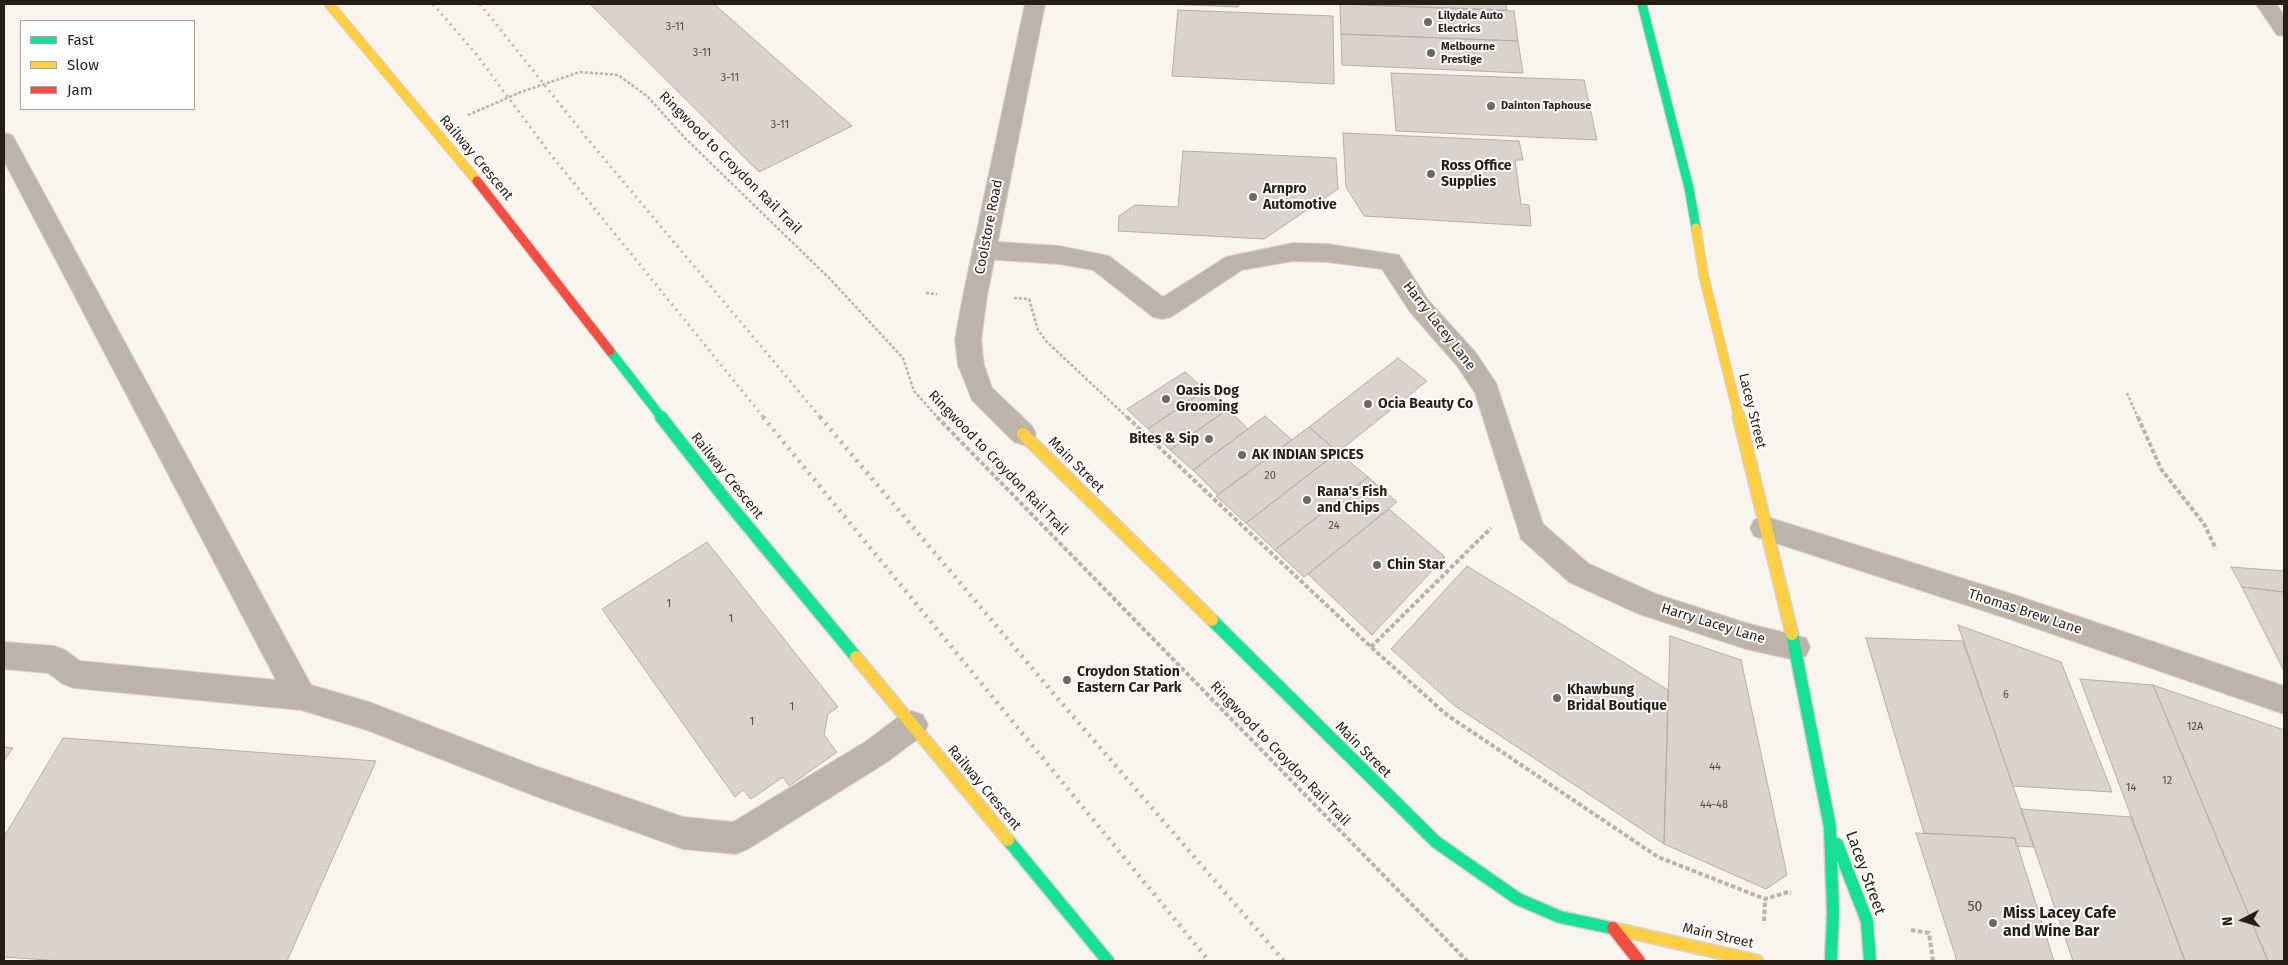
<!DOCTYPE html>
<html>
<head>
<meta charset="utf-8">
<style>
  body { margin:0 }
  #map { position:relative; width:2288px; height:965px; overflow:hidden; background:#faf4ef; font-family:"Fira Sans",sans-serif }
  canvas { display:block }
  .frame { position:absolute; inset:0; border:5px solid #261d15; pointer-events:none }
  .legend { position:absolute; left:20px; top:20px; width:175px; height:90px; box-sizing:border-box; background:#fff; border:1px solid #a8a5a1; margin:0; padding:6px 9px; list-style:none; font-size:15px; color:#261d15 }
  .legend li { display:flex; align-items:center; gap:10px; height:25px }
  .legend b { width:25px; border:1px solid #a8a5a1 }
  .north { position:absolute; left:2218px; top:895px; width:50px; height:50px; -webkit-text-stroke:4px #fff; paint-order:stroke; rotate:265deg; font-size:14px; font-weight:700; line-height:20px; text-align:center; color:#261d15 }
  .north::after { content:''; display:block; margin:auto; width:18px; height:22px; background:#261d15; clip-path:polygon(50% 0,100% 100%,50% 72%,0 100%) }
</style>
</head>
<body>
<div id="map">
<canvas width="2288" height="965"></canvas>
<div class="frame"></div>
<ul class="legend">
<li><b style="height:6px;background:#16e098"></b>Fast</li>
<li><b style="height:6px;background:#ffcf43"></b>Slow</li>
<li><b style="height:6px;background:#f24e42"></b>Jam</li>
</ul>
<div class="north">N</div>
</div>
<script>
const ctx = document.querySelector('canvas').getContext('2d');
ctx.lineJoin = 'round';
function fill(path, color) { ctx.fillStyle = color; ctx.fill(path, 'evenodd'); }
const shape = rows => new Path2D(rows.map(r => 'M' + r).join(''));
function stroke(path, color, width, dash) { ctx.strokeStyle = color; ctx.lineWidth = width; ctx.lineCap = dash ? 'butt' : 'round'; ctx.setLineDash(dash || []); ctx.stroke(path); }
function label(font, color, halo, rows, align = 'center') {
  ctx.font = font + ' "Fira Sans",sans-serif'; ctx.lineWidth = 4; ctx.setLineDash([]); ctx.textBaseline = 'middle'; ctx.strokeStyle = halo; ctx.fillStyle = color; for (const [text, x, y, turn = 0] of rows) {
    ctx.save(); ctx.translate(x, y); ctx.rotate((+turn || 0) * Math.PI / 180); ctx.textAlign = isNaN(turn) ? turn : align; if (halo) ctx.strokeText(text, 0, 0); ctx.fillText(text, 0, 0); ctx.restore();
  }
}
const building = shape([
  [590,4,714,4,852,126,759,172,590,4],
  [1166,4,1239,4,1238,7,1166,4],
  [1340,4,1514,11,1518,41,1341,34,1340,4],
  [1340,4,1506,4,1507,10,1340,4],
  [1178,10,1333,16,1334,84,1172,76,1178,10],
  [1341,34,1518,41,1523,73,1342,65,1341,34],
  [1391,73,1584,80,1597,140,1396,131,1391,73],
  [1343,133,1519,141,1523,160,1515,160,1521,204,1529,205,1531,226,1364,216,1346,187,1343,133],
  [1183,151,1336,158,1338,189,1264,239,1118,231,1119,216,1135,205,1178,207,1183,151],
  [1398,358,1427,381,1338,452,1309,427,1398,358],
  [1185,372,1205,390,1148,429,1127,409,1185,372],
  [1205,390,1228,409,1170,450,1148,429,1205,390],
  [1228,409,1248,429,1193,470,1170,450,1228,409],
  [1265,416,1292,440,1218,495,1193,470,1265,416],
  [1309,427,1338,452,1246,523,1216,496,1309,427],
  [1338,452,1368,477,1275,550,1246,523,1338,452],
  [1368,477,1397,502,1304,577,1275,550,1368,477],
  [1389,509,1445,557,1372,635,1308,574,1389,509],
  [707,542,838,707,828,714,824,735,837,752,789,786,783,777,751,799,743,790,735,797,602,609,707,542],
  [1467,566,1668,690,1664,844,1455,706,1391,649,1467,566],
  [2231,567,2284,571,2284,592,2242,587,2231,567],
  [2242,587,2284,592,2284,671,2242,587],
  [1958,625,2061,662,2112,792,2013,786,1958,625],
  [1670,636,1741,660,1787,875,1766,889,1664,844,1670,636],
  [1866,638,1963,641,2034,847,2016,846,2015,838,1924,833,1866,638],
  [2080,679,2153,685,2268,961,2185,961,2080,679],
  [2153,685,2284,730,2284,961,2268,961,2153,685],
  [63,738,376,761,287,961,61,961,4,957,4,837,63,738],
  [4,747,13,748,4,761,4,747],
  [2021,809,2131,817,2185,961,2073,961,2021,809],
  [1916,833,2015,838,2054,961,1957,961,1916,833]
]);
const pathFar1 = shape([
  [468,115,521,92,580,72,618,75,647,96,684,137,831,280,903,358,914,391,938,418],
  [926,293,937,294],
  [1014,298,1029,299,1038,330,1047,342,1128,418],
  [2127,393,2138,418]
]);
const path = shape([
  [937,417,1467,961],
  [1127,417,1371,647,1447,715,1658,857,1765,899,1788,892,1791,893],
  [2138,417,2161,469,2204,524,2216,549],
  [1371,647,1491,528],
  [1764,921,1765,899],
  [1911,930,1929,933,1933,961]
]);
const lane = shape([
  [4,133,12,135,15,140,311,685,369,702,535,766,683,817,733,822,865,742,901,715,912,711,923,715,928,725,923,735,887,762,748,849,736,854,683,849,535,796,367,730,301,710,74,688,63,684,48,673,4,669,4,642,54,646,65,650,80,661,276,680,4,161,4,133],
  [984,241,1059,246,1109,256,1163,297,1226,257,1293,243,1327,244,1399,255,1428,300,1476,353,1496,383,1543,524,1589,564,1656,594,1746,623,1806,638,1810,647,1806,656,1795,660,1746,649,1639,614,1569,582,1521,539,1475,393,1458,367,1410,312,1382,269,1327,262,1293,261,1242,270,1171,317,1162,319,1153,317,1093,270,1059,264,984,259,976,256,972,250,976,244,984,241],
  [1764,516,2012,594,2284,686,2284,714,2012,620,1754,536,1750,528,1754,520,1764,516]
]);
const street = shape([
  [1025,4,1045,4,987,296,981,340,984,365,992,388,1032,426,1036,434,1032,442,1023,445,1014,442,972,400,958,365,955,340,963,296,1025,4],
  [2256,4,2276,4,2284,15,2284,36,2277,35,2256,4]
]);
const fastFar1 = shape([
  [1642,4,1689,188,1696,228],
  [610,351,662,418]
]);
const fast = shape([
  [661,417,726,500,856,657],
  [1212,620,1436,842,1518,899,1560,917,1616,929],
  [1792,634,1830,827,1833,912,1831,961],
  [1008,840,1108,961],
  [1837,844,1867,921,1870,961]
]);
const slowFar1 = shape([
  [329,4,477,181],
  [1696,228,1704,277,1739,418]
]);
const slow = shape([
  [1739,417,1792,634],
  [1023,434,1212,620],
  [856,657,1008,840],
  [1616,929,1757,961]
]);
const jamFar1 = shape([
  [477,181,610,351]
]);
const jam = shape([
  [1613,928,1639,961]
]);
const railFar1 = shape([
  [433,4,476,54,548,151,764,418],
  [480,4,586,137,821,418]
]);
const rail = shape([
  [763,417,1209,961],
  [820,417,1053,693,1284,961]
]);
const markers = [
  [1428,22,5,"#706861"],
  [1431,53,5,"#706861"],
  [1491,106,5,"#706861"],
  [1431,174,5,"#706861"],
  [1253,197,5,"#706861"],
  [1166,399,5,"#706861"],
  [1368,404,5,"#706861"],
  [1209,439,5,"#706861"],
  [1242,455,5,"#706861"],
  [1307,500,5,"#706861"],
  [1377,565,5,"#706861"],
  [1067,680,5,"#706861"],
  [1557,698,5,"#706861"],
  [1993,923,5,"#706861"]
];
const farPoinames = [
  ["Lilydale Auto",1438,16],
  ["Electrics",1438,29],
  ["Melbourne",1441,47],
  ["Prestige",1441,60],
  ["Dainton Taphouse",1501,106]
];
const numberNames = [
  ["3-11",675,27],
  ["3-11",702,53],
  ["3-11",730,78],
  ["3-11",780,125],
  ["20",1270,476],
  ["24",1334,526],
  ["1",669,604],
  ["1",731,619],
  ["6",2006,695],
  ["1",792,707],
  ["1",752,722],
  ["12A",2195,727],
  ["44",1715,767],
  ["12",2167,781],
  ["14",2131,788],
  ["44-48",1714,805]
];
const streetNames = [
  ["Railway Crescent",476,158,50],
  ["Ringwood to Croydon Rail Trail",730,163,45],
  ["Coolstore Road",989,227,-79],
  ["Harry Lacey Lane",1439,326,52],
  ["Lacey Street",1752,411,76],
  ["Ringwood to Croydon Rail Trail",998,463,46],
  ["Main Street",1076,465,45],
  ["Railway Crescent",727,476,51],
  ["Thomas Brew Lane",2025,612,18],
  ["Harry Lacey Lane",1713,624,17],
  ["Main Street",1363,750,45],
  ["Ringwood to Croydon Rail Trail",1280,754,46],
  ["Railway Crescent",984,788,50],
  ["Main Street",1718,936,13]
];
const poiNames = [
  ["Ross Office",1441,166],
  ["Supplies",1441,182],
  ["Arnpro",1263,189],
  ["Automotive",1263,205],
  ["Oasis Dog",1176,391],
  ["Grooming",1176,407],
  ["Ocia Beauty Co",1378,404],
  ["Bites & Sip",1199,439,"right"],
  ["AK INDIAN SPICES",1252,455],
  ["Rana's Fish",1317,492],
  ["and Chips",1317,508],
  ["Chin Star",1387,565],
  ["Croydon Station",1077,672],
  ["Eastern Car Park",1077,688],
  ["Khawbung",1567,690],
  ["Bridal Boutique",1567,706]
];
const nearNumbernames = [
  ["50",1975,907]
];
const nearStreetnames = [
  ["Lacey Street",1865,873,70]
];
const nearPoinames = [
  ["Miss Lacey Cafe",2003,914],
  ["and Wine Bar",2003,932]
];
fill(building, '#dad2cc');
stroke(building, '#b4aca6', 1);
stroke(lane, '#d7d2cd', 2);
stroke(street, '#d7d2cd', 2);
stroke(fastFar1, '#d7d2cd', 11);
stroke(fast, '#d7d2cd', 15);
stroke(slowFar1, '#d7d2cd', 11);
stroke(slow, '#d7d2cd', 15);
stroke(jamFar1, '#d7d2cd', 11);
stroke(jam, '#d7d2cd', 15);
stroke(pathFar1, '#b9b2a9', 2.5, [3, 2]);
stroke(path, '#b9b2a9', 4, [4.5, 2.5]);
fill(lane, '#beb3a8');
fill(street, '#beb3a8');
stroke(fastFar1, '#16e098', 9);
stroke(fast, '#16e098', 12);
stroke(slowFar1, '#ffcf43', 9);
stroke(slow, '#ffcf43', 12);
stroke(jamFar1, '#f24e42', 9);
stroke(jam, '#f24e42', 12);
stroke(railFar1, '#bcb4ae', 3, [2, 4.5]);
stroke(rail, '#bcb4ae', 4.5, [2.5, 5.5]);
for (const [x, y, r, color] of markers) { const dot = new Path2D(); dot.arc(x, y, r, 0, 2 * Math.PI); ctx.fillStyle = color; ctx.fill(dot); stroke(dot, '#fff', 2); }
label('bold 11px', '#261d15', '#fff', farPoinames, 'left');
label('11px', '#534a43', null, numberNames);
label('14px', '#261d15', '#fff', streetNames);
label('bold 14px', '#261d15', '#fff', poiNames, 'left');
label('14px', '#534a43', null, nearNumbernames);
label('16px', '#261d15', '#fff', nearStreetnames);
label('bold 16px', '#261d15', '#fff', nearPoinames, 'left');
</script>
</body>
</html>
